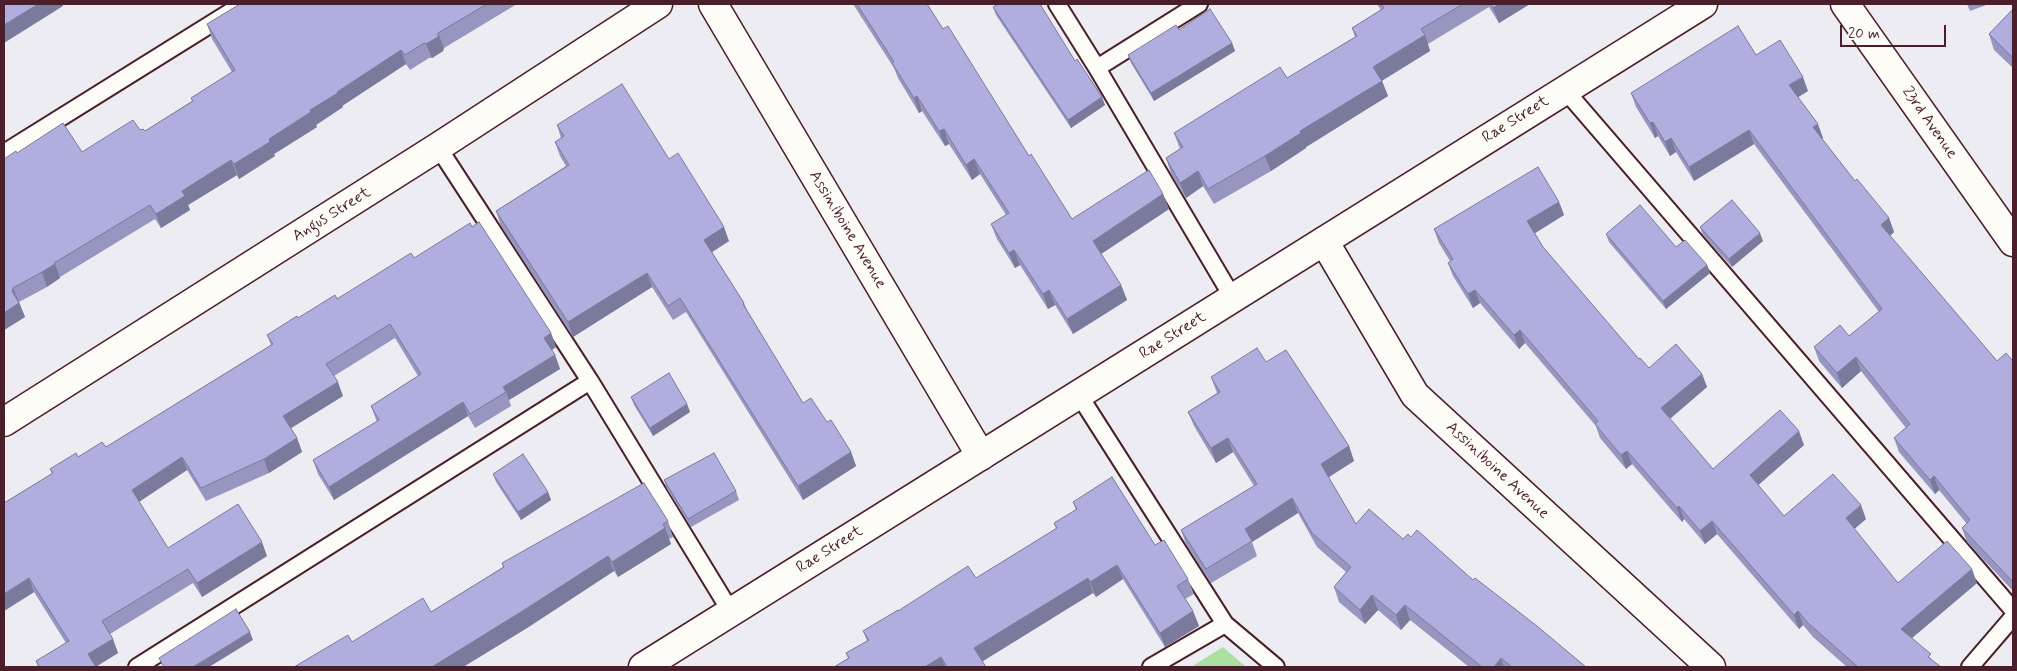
<!DOCTYPE html>
<html>
<head>
<meta charset="utf-8">
<style>
  body { margin:0 }
  #map { position:relative; width:2017px; height:671px; overflow:hidden; background:#edecf2; font-family:Mynerve,sans-serif }
  canvas { display:block }
  .frame { position:absolute; inset:0; border:5px solid #4a1f2b; pointer-events:none }
  .scale { position:absolute; left:1840px; top:25px; width:106px; height:22px; box-sizing:border-box; border:2px solid #4a1f2b; border-top:0; padding-left:6px; font-size:15px; line-height:18px; white-space:nowrap; color:#4a1f2b; -webkit-text-stroke:4px #fdfcf7; paint-order:stroke }
</style>
</head>
<body>
<div id="map">
<canvas width="2017" height="671"></canvas>
<div class="frame"></div>
<div class="scale">20 m</div>
</div>
<script>
const ctx = document.querySelector('canvas').getContext('2d');
ctx.lineJoin = 'round';
function fill(path, color) { ctx.fillStyle = color; ctx.fill(path, 'evenodd'); }
const shape = rows => new Path2D(rows.map(r => 'M' + r).join(''));
function stroke(path, color, width, dash) { ctx.strokeStyle = color; ctx.lineWidth = width; ctx.lineCap = dash ? 'butt' : 'round'; ctx.setLineDash(dash || []); ctx.stroke(path); }
function label(font, color, halo, rows, align = 'center') {
  ctx.font = font + ' Mynerve,sans-serif'; ctx.lineWidth = 4; ctx.setLineDash([]); ctx.textBaseline = 'middle'; ctx.strokeStyle = halo; ctx.fillStyle = color; for (const [text, x, y, turn = 0] of rows) {
    ctx.save(); ctx.translate(x, y); ctx.rotate((+turn || 0) * Math.PI / 180); ctx.textAlign = isNaN(turn) ? turn : align; if (halo) ctx.strokeText(text, 0, 0); ctx.fillText(text, 0, 0); ctx.restore();
  }
}
const green = shape([
  [1223,647,1246,667,1191,667]
]);
const service = shape([
  [1057,4,1097,68,1233,298],
  [1097,68,1199,4],
  [1565,90,2013,610],
  [438,147,590,381,731,612],
  [4,153,243,4],
  [1079,395,1225,624],
  [137,667,590,381],
  [1151,667,1225,624,1276,667],
  [1970,667,2013,617]
]);
const minor = shape([
  [713,4,981,456],
  [1324,241,1415,395,1711,667],
  [4,422,438,147,658,4]
]);
const tertiary = shape([
  [1845,4,2013,242],
  [643,667,1703,4]
]);
const wall = shape([
  [240,4,517,4,444,48,443,51,432,58,429,58,410,70,406,64,342,106,343,107,316,125,317,127,274,154,275,156,239,179,237,175,188,205,190,210,161,228,155,219,60,277,60,278,47,287,19,302,25,317,4,330,17,153,82,152,140,130,145,131,192,101,191,98,232,72,212,39,207,24],
  [853,4,927,4,943,29,1072,219,1163,194,1169,209,1101,254,1121,285,1127,300,1073,334,1055,305,1048,309,1020,265,1015,268,997,239,991,224,1006,215,980,174,972,180,949,144,945,146,922,111,919,113,898,78,894,68],
  [1377,4,1530,4,1499,23,1489,7,1428,44,1430,51,1382,81,1388,96,1306,147,1306,148,1271,171,1214,204,1203,186,1186,198,1171,174,1166,158,1180,149,1174,133,1287,78,1355,37,1352,28,1381,10],
  [1967,4,1989,4,1970,11],
  [993,7,1075,61,1105,105,1071,128,996,15],
  [2013,9,2013,68,1994,50,1989,34],
  [1179,30,1232,43,1235,51,1154,101,1131,63,1128,55],
  [1756,55,1808,91,1798,97,1823,138,1822,139,1855,181,1889,218,1894,232,1890,236,1997,361,2013,361,2013,591,1967,542,1962,528,1967,524,1939,490,1935,494,1899,452,1894,438,1906,428,1861,371,1842,388,1819,361,1814,347,1849,336,1879,312,1754,144,1694,181,1676,152,1670,156,1658,136,1655,138,1636,107,1631,93],
  [557,125,669,159,729,241,712,252,744,303,748,312,803,403,827,422,851,452,856,466,803,500,686,312,673,320,652,287,573,337,501,226,496,211,566,166,560,156,555,142,561,138],
  [1559,202,1564,215,1535,233,1543,247,1639,359,1649,368,1702,374,1707,387,1670,419,1713,469,1804,445,1758,485,1784,516,1866,519,1854,529,1898,583,1977,583,1912,638,1933,661,1941,667,1847,667,1813,637,1803,625,1799,629,1717,534,1705,544,1684,519,1682,522,1632,464,1626,469,1600,438,1596,426,1525,343,1519,349,1480,303,1473,308,1453,276,1448,263,1450,261,1439,243,1434,229],
  [1700,227,1763,241,1732,267,1703,235],
  [1606,234,1676,247,1707,265,1710,273,1666,309,1609,242],
  [414,258,551,333,556,347,552,350,555,355,560,369,509,400,511,406,475,428,468,416,334,500,318,474,313,460,377,422,371,406,418,376,395,338,334,376,343,396,291,428,297,438,302,452,269,473,206,501,187,470,139,502,168,548,267,556,202,597,193,583,110,634,118,653,96,667,38,667,36,661,66,643,34,592,4,611,4,503,52,474,50,469,78,457,106,447,271,345,267,335],
  [1266,362,1349,446,1354,461,1328,477,1356,524,1403,539,1411,537,1473,580,1586,667,1469,667,1410,620,1401,630,1378,610,1365,624,1339,602,1334,587,1346,572,1317,547,1298,513,1252,542,1257,556,1211,583,1186,544,1181,530,1254,486,1233,452,1216,463,1194,426,1188,412,1217,393,1211,377],
  [631,397,687,404,690,412,653,436,634,405],
  [493,474,548,492,551,500,521,520,496,482],
  [664,480,736,491,739,500,691,527,667,489],
  [1073,502,1155,545,1188,579,1194,594,1185,599,1193,611,1199,626,1165,647,1123,579,1096,597,1093,593,982,661,986,667,834,667,848,658,846,653,867,641,863,631,898,611,976,578,1056,529,1054,523,1076,510],
  [668,521,673,537,669,539,671,544,618,577,614,571,527,628,463,667,294,667,352,642,431,612,503,567,502,563]
]);
const shadedWall = shape([
  [38,4,62,4,63,6,4,43,4,25],
  [1499,4,1530,4,1499,23,1493,8],
  [438,33,444,48,443,51,432,58,426,44],
  [1425,35,1430,51,1379,82,1373,67],
  [1232,43,1235,51,1154,101,1151,93],
  [401,50,406,64,342,106,343,107,316,125,317,127,274,154,275,156,239,179,234,164,337,92],
  [1803,77,1808,91,1795,99,1789,85],
  [1382,81,1388,96,1306,147,1306,148,1271,171,1265,156,1300,131],
  [917,96,922,111,919,113,914,98],
  [1102,97,1105,105,1071,128,1068,120],
  [1653,122,1658,136,1655,138,1650,123],
  [1818,124,1823,138,1818,141,1813,127],
  [944,129,949,144,945,146,939,131],
  [1749,130,1754,144,1694,181,1689,167],
  [1671,138,1676,152,1670,156,1665,142],
  [974,159,980,174,972,180,966,165],
  [231,160,237,175,188,205,190,210,161,228,156,214,182,191],
  [1198,171,1203,186,1186,198,1180,183],
  [1163,194,1169,209,1098,256,1093,241],
  [1559,202,1564,215,1532,235,1527,221],
  [1889,218,1894,232,1886,239,1881,225],
  [724,227,729,241,709,254,704,240],
  [1760,233,1763,241,1732,267,1729,259],
  [1014,250,1020,265,1015,268,1009,253],
  [55,264,60,278,47,287,42,272],
  [1707,265,1710,273,1666,309,1663,301],
  [647,273,652,287,573,337,568,322],
  [1121,285,1127,300,1073,334,1067,319],
  [13,288,25,317,4,330,4,313],
  [1049,290,1055,305,1048,309,1043,294],
  [1475,290,1480,303,1473,308,1468,294],
  [1520,330,1525,343,1519,349,1514,335],
  [551,333,556,347,549,352,544,338],
  [555,355,560,369,509,400,506,392,503,387],
  [1856,357,1861,371,1842,388,1837,373],
  [1702,374,1707,387,1666,422,1661,408],
  [338,382,343,396,288,430,283,416],
  [463,402,468,416,334,500,329,487],
  [687,404,690,412,653,436,650,428],
  [1799,431,1804,445,1755,488,1750,475],
  [297,438,302,452,269,473,264,459],
  [1228,438,1233,452,1216,463,1211,448],
  [1349,446,1354,461,1326,479,1321,464],
  [1627,451,1632,464,1626,469,1621,455],
  [851,452,856,466,803,500,798,486],
  [182,457,187,470,137,503,132,490],
  [1934,476,1939,490,1935,494,1930,480],
  [548,492,551,500,521,520,518,512],
  [1292,498,1298,513,1252,542,1245,529],
  [1861,505,1866,519,1851,532,1846,518],
  [1679,506,1684,519,1682,522,1677,508],
  [1712,521,1717,534,1705,544,1700,531],
  [665,528,671,544,618,577,612,562],
  [262,542,267,556,202,597,197,583],
  [608,556,614,571,527,628,463,667,432,667],
  [1117,565,1123,579,1096,597,1090,582],
  [1972,569,1977,583,1906,643,1901,629],
  [29,578,34,592,4,611,4,594],
  [1088,578,1093,593,980,663,974,648],
  [1372,595,1378,610,1365,624,1360,610],
  [1405,605,1410,620,1401,630,1396,615],
  [1193,611,1199,626,1165,647,1160,633],
  [1798,611,1803,625,1799,629,1794,615],
  [250,632,253,640,209,667,193,667],
  [113,639,118,653,95,667,88,654],
  [941,657,945,667,925,667],
  [1501,658,1504,667,1494,667]
]);
const building = shape([
  [4,4,38,4,4,25,4,4],
  [240,4,487,4,438,33,438,37,426,44,424,43,405,55,401,50,337,92,338,93,310,110,311,112,269,139,270,142,234,164,231,160,182,191,185,196,156,214,150,205,54,263,55,264,42,272,13,288,12,291,19,303,4,313,4,159,16,151,17,153,63,123,82,152,133,120,140,130,143,129,145,131,193,101,191,98,235,70,207,24,240,4],
  [857,4,927,4,943,29,948,26,1029,156,1031,154,1072,219,1149,170,1163,194,1093,241,1121,285,1067,319,1049,290,1043,294,1014,250,1009,253,991,224,1009,213,974,159,966,165,944,129,939,131,917,96,914,98,892,63,894,62,857,4],
  [998,4,1040,4,1075,61,1077,59,1102,97,1068,120,993,7,998,4],
  [1381,4,1463,4,1421,29,1425,35,1373,67,1382,81,1300,131,1301,133,1265,156,1208,189,1198,171,1180,183,1166,158,1183,147,1174,133,1280,67,1287,78,1357,36,1352,28,1384,8,1381,4],
  [1491,4,1499,4,1493,8,1491,4],
  [1210,9,1232,43,1151,93,1128,55,1176,25,1179,30,1210,9],
  [2013,9,2013,58,1989,34,2013,9],
  [1738,26,1756,55,1780,40,1803,77,1789,85,1818,124,1813,127,1855,181,1857,179,1889,218,1881,225,1997,361,2006,353,2013,361,2013,582,1962,528,1970,520,1934,476,1930,480,1894,438,1910,424,1856,357,1837,373,1814,347,1840,325,1849,336,1882,309,1749,130,1689,167,1671,138,1665,142,1653,122,1650,123,1631,93,1738,26],
  [622,84,669,159,678,153,724,227,704,240,744,303,743,304,803,403,811,398,827,422,831,420,851,452,798,486,680,298,668,306,647,273,568,322,496,211,569,165,555,142,564,136,557,125,622,84],
  [1538,167,1559,202,1527,221,1543,247,1639,359,1640,358,1649,368,1676,344,1702,374,1661,408,1713,469,1780,410,1799,431,1750,475,1784,516,1833,474,1861,505,1846,518,1898,583,1947,541,1972,569,1901,629,1931,654,1928,657,1941,667,1858,667,1808,623,1798,611,1794,615,1712,521,1700,531,1679,506,1677,508,1627,451,1621,455,1595,424,1598,421,1520,330,1514,335,1475,290,1468,294,1448,263,1453,259,1434,229,1538,167],
  [1732,200,1760,233,1729,259,1700,227,1732,200],
  [1640,205,1676,247,1685,240,1707,265,1663,301,1606,234,1640,205],
  [479,222,551,333,544,338,555,355,503,387,506,392,470,414,463,402,329,487,313,460,379,420,371,406,421,374,390,324,326,364,338,382,283,416,297,438,264,459,201,488,182,457,132,490,168,548,238,504,262,542,197,583,188,569,102,621,113,639,88,654,96,667,40,667,36,661,69,641,29,578,4,594,4,503,53,473,50,469,76,453,78,457,102,442,106,447,273,344,267,335,297,316,298,318,335,295,337,299,411,253,414,258,470,223,472,227,479,222],
  [1257,348,1266,362,1286,350,1349,446,1321,464,1356,524,1369,509,1403,539,1408,534,1411,537,1417,530,1473,580,1475,578,1537,626,1586,667,1512,667,1501,658,1494,667,1482,667,1405,605,1396,615,1372,595,1360,610,1334,587,1351,567,1312,533,1292,498,1245,529,1252,541,1206,569,1181,530,1257,484,1228,438,1211,448,1188,412,1220,392,1211,377,1257,348],
  [669,373,687,404,650,428,631,397,669,373],
  [714,453,736,491,688,519,664,480,714,453],
  [523,454,548,492,518,512,493,474,523,454],
  [1112,477,1155,545,1164,540,1188,579,1177,586,1193,611,1160,633,1117,565,1090,582,1088,578,974,648,986,667,947,667,941,657,925,667,834,667,849,658,846,653,869,640,863,631,898,610,898,611,968,566,976,578,1057,528,1054,523,1077,509,1073,502,1112,477],
  [644,483,668,521,663,524,665,528,612,562,608,556,521,612,432,667,294,667,348,635,352,642,423,598,431,612,504,567,502,563,644,483],
  [236,609,250,632,193,667,164,667,159,658,236,609]
]);
const streetNames = [
  ["Rae Street",1516,120,-32],
  ["23rd Avenue",1929,123,55],
  ["Angus Street",332,215,-32],
  ["Assiniboine Avenue",847,230,59],
  ["Rae Street",1173,336,-32],
  ["Assiniboine Avenue",1497,471,43],
  ["Rae Street",830,550,-32]
];
fill(green, '#ace0a2');
stroke(service, '#4a1f2b', 20);
stroke(minor, '#4a1f2b', 31);
stroke(tertiary, '#4a1f2b', 31);
stroke(service, '#fdfcf7', 16);
stroke(minor, '#fdfcf7', 28);
stroke(tertiary, '#fdfcf7', 28);
fill(wall, '#9696c0');
fill(shadedWall, '#7a7a9c');
fill(building, '#afaedf');
stroke(building, '#7a7a9c', 1);
label('16px', '#4a1f2b', '#fdfcf7', streetNames);
</script>
</body>
</html>
